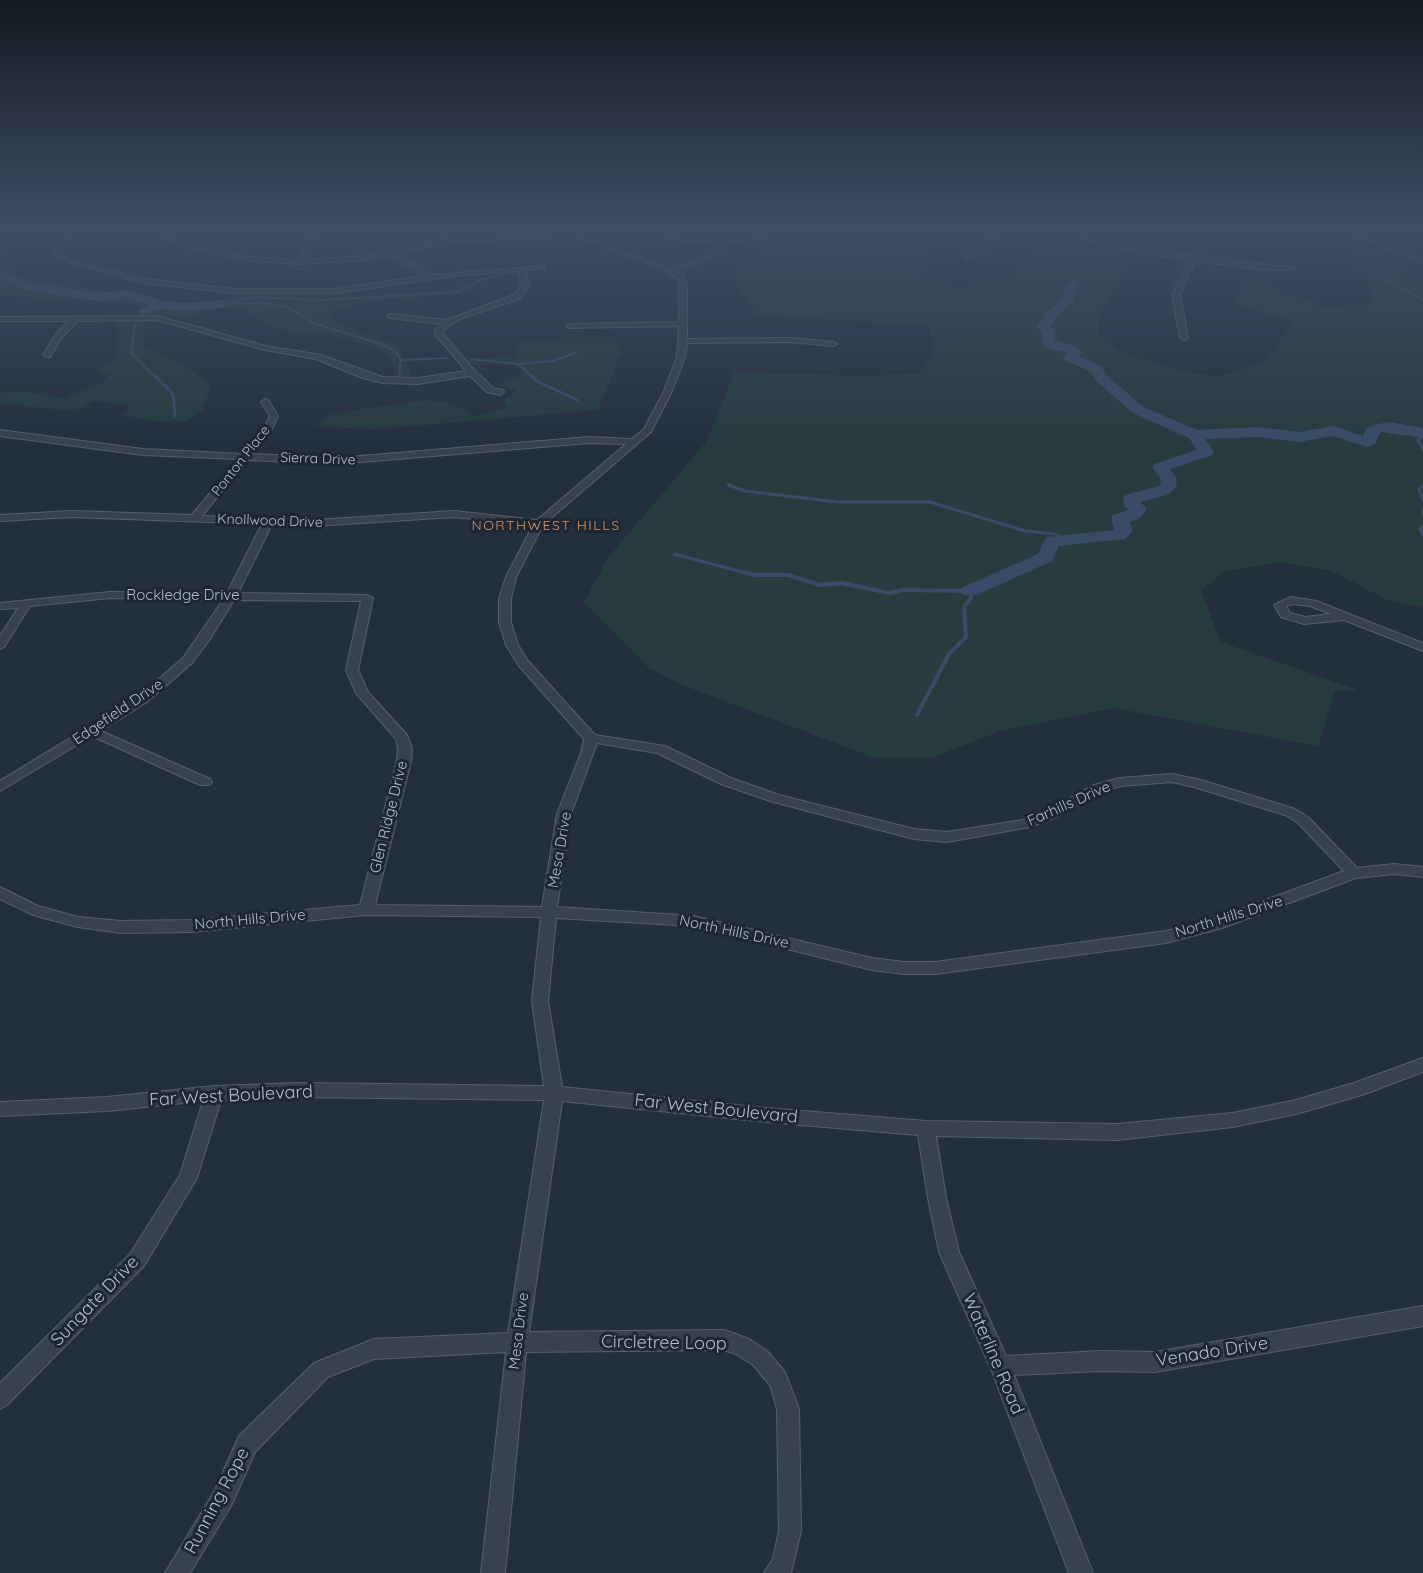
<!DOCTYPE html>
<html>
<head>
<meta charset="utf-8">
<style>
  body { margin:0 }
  canvas { display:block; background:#242f3e }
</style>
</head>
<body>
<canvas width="1423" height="1573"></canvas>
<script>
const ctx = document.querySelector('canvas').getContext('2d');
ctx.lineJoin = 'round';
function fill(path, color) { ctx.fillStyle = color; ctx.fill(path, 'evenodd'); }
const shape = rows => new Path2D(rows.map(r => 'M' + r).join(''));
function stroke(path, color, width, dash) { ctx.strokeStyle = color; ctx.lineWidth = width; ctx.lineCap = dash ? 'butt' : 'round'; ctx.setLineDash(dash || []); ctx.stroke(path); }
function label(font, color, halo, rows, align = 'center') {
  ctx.font = font + ' Quicksand,sans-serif'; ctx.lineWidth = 6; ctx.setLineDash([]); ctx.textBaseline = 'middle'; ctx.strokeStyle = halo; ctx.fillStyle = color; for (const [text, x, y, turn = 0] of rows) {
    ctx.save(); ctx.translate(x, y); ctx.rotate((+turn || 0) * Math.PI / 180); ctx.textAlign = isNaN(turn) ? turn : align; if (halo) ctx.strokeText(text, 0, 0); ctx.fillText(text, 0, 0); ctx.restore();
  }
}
const green = shape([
  [1391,225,1423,225,1423,248,1396,241],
  [875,236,890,249,943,257,917,270,923,282,963,289,1012,276,1036,259,1040,247,1073,245,1134,256,1099,316,1098,336,1127,355,1178,370,1218,377,1266,361,1293,321,1235,304,1250,279,1275,290,1329,308,1374,303,1367,276,1347,256,1373,250,1410,264,1393,273,1423,283,1423,607,1387,600,1332,571,1281,562,1226,571,1201,590,1221,642,1358,690,1335,691,1318,746,1114,708,1000,731,931,758,875,758,685,686,649,668,584,602,608,558,706,442,735,372,865,376,918,374,933,359,929,325,755,315,734,279,747,262,764,251],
  [0,245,16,277,174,303,216,304,233,294,348,293,351,297,451,290,464,286,472,288,462,292,378,301,341,308,327,314,344,326,399,346,412,375,397,377,390,359,379,349,322,332,300,335,268,327,246,308,204,309,185,319,138,313,142,307,121,303,0,295],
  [117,320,146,321,143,346,187,367,211,386,202,411,185,422,154,421,120,415,131,406,95,401,74,411,0,403,0,393,31,392,62,399,107,381,108,375,96,370,120,359,116,346],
  [516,342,625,343,598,410,377,429,317,427,326,416,365,408,428,400,449,403,463,408,475,416,508,407,504,399,515,393,515,390,499,385,523,375,517,365,473,365,467,359,496,358,516,354]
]);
const streamFar2 = shape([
  [1365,267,1423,300],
  [222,304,254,297,321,300,459,292,483,279,502,275],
  [229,304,260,303,287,307,313,323,384,345,396,352,401,360,447,358],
  [135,324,131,353,156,378],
  [471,359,519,364,533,378],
  [520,364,553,361,577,352],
  [399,375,401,360]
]);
const streamFar1 = shape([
  [155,376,173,394,175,416],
  [532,376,537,381,577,400],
  [1423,436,1418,440,1423,450],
  [728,485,745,491,838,502,930,502,1025,531,1055,534,1068,540],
  [1423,486,1419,489,1423,500],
  [1423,510,1423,514],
  [1423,526,1420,529,1423,535],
  [674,554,750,574]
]);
const stream = shape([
  [744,572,755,575,788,575,820,585,842,583,889,593,903,590,970,591,971,598,964,607,966,637,949,654,917,715]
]);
const river = shape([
  [0,271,30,283,98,293,129,290,162,301,184,303,222,300,228,304,222,308,184,311,161,309,144,315,138,311,148,305,128,298,98,301,27,290,0,279,0,271],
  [1073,280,1079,284,1072,303,1055,318,1051,327,1055,331,1055,340,1076,346,1082,353,1079,356,1102,367,1105,374,1143,407,1197,430,1257,427,1299,432,1333,426,1363,436,1366,429,1373,425,1389,422,1423,428,1423,438,1382,432,1379,434,1376,443,1368,447,1332,436,1299,442,1257,437,1205,439,1214,452,1212,455,1170,469,1177,479,1176,488,1167,495,1140,502,1147,509,1139,519,1129,522,1133,531,1125,539,1059,546,1052,561,977,595,963,595,961,591,963,587,1038,554,1046,537,1114,530,1111,519,1113,515,1129,510,1124,505,1123,499,1125,495,1160,486,1161,479,1152,467,1154,464,1197,450,1189,438,1133,413,1094,379,1091,372,1065,360,1063,357,1067,352,1051,350,1043,345,1041,332,1036,326,1042,321,1044,314,1060,301,1067,284,1073,280]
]);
const minor = shape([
  [76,225,83,225,60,251,65,258,74,262,145,279,235,289,336,289,424,276,391,255,365,260,299,264,251,261,177,245,163,239,163,227,168,228,168,237,181,242,251,257,297,260,310,243,311,237,286,225,305,228,318,236,316,243,304,260,365,256,443,240,438,233,423,225,431,225,442,231,449,239,569,231,564,225,570,225,585,237,670,269,704,258,718,244,663,238,661,235,723,241,827,225,844,225,734,242,725,244,708,260,676,272,683,275,687,286,687,339,790,338,833,342,837,344,833,346,790,342,687,343,685,357,672,391,651,432,543,525,516,577,511,599,511,622,518,645,528,661,595,735,665,746,731,778,779,795,914,829,947,832,1023,820,1044,812,1094,785,1120,778,1172,774,1201,780,1295,809,1308,817,1357,868,1394,864,1423,867,1423,877,1394,874,1356,878,1222,928,1166,943,935,974,904,974,872,970,694,926,556,918,548,1001,562,1087,766,1108,926,1121,1117,1124,1233,1113,1296,1100,1354,1083,1423,1058,1423,1072,1362,1095,1296,1114,1233,1127,1117,1140,936,1136,946,1198,959,1252,1006,1356,1100,1351,1155,1352,1423,1306,1423,1326,1155,1372,1100,1371,1014,1375,1093,1573,1069,1573,991,1369,939,1252,928,1198,918,1135,766,1122,562,1101,529,1332,724,1330,749,1339,767,1351,785,1372,799,1409,801,1531,791,1573,764,1573,773,1559,779,1531,777,1409,770,1385,753,1365,736,1354,724,1350,526,1352,505,1573,481,1573,506,1352,374,1359,328,1377,255,1452,231,1506,190,1573,165,1573,215,1490,239,1436,314,1363,374,1339,508,1333,544,1100,299,1097,221,1100,197,1178,144,1266,7,1405,0,1409,0,1383,130,1254,180,1175,203,1101,107,1111,0,1116,0,1102,107,1097,214,1086,299,1083,544,1086,532,1001,541,917,366,915,192,932,121,933,78,927,33,915,0,899,0,887,38,906,78,917,121,921,192,920,360,905,397,761,398,748,396,739,356,693,346,670,361,601,234,600,210,639,191,664,147,702,101,731,210,779,212,782,210,785,200,785,92,736,0,791,0,781,139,696,183,658,223,600,110,598,30,606,4,647,0,649,0,636,18,608,0,609,0,603,110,592,227,593,262,524,72,517,0,521,0,515,72,511,192,515,238,459,143,455,0,436,0,430,143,449,242,454,265,426,270,416,261,402,265,399,268,400,278,416,272,429,252,454,337,458,589,437,632,439,644,429,664,391,677,357,679,326,570,328,566,326,570,324,679,322,679,286,677,278,660,268,573,235,447,243,398,253,432,275,545,266,545,268,526,270,529,287,519,299,457,320,444,330,443,334,475,371,493,388,503,390,504,392,500,395,487,392,470,376,418,384,383,383,363,378,316,359,265,350,157,320,78,321,62,337,50,357,47,357,43,355,56,334,69,321,0,321,0,317,157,316,266,346,321,355,383,377,418,378,466,371,435,334,436,329,442,324,391,318,387,316,391,314,447,320,513,295,521,287,519,271,452,276,336,293,235,293,145,283,61,260,53,251,76,225],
  [589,443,626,444,537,520,454,511,315,520,202,516,247,460,337,464,589,443],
  [454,517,533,525,506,577,499,599,499,622,506,645,519,666,584,739,581,753,557,814,542,907,375,905,411,761,412,748,407,735,368,692,358,670,373,598,367,595,238,593,272,524,315,526,454,517],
  [597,743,657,753,721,784,770,801,914,839,947,842,1030,827,1054,818,1104,791,1121,786,1172,782,1194,787,1285,815,1298,823,1344,871,1214,919,1166,931,935,962,904,962,872,958,694,916,557,907,571,814,597,743],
  [914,225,993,229,1026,229,1049,225,1065,225,1096,240,1117,246,1295,268,1291,270,1266,270,1195,261,1180,295,1188,338,1184,340,1180,338,1172,295,1189,260,1114,249,1092,242,1059,227,1026,233,996,233,992,244,967,260,965,257,987,242,989,233,914,225],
  [1312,225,1322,225,1360,235,1423,259,1423,263,1356,237,1312,225],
  [1291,597,1316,601,1423,643,1423,651,1344,620,1304,624,1281,617,1274,605,1291,597],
  [1292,604,1310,606,1331,614,1305,617,1290,613,1286,606,1292,604]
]);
const farStreetnames = [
  ["Sierra Drive",318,459,2],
  ["Ponton Place",241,461,-52],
  ["Knollwood Drive",270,521,2]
];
const farNeighbourhoodnames = [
  ["NORTHWEST HILLS",546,526]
];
const streetNames = [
  ["Rockledge Drive",183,595],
  ["Edgefield Drive",118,712,-34],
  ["Farhills Drive",1069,804,-24],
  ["Glen Ridge Drive",389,817,-76],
  ["Mesa Drive",560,850,-80],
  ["North Hills Drive",1229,917,-17],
  ["North Hills Drive",250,920,-5],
  ["North Hills Drive",734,932,12],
  ["Mesa Drive",519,1331,-83]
];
const nearStreetnames = [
  ["Far West Boulevard",231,1096,-3],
  ["Far West Boulevard",716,1109,6],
  ["Sungate Drive",95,1301,-46],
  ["Circletree Loop",664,1343,1],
  ["Venado Drive",1212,1352,-9],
  ["Waterline Road",993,1354,67],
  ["Running Rope",217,1501,-62]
];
fill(green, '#263c3f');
stroke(streamFar2, '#394c67', 2);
stroke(streamFar1, '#394c67', 3);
stroke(stream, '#394c67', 4);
fill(river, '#394c67');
stroke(minor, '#565f6c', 2);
fill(minor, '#38414e');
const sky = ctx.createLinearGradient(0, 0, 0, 445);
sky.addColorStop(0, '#141a22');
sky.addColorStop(0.51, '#3f4d63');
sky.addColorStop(1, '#3f4d6300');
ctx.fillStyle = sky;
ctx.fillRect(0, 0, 1423, 445);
label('14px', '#b4bcc9', '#1d2633', farStreetnames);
ctx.letterSpacing = '1.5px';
label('14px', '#d59563', '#1d2633', farNeighbourhoodnames);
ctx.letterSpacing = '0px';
label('15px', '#b4bcc9', '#1d2633', streetNames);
label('18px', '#b4bcc9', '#1d2633', nearStreetnames);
</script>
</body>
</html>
